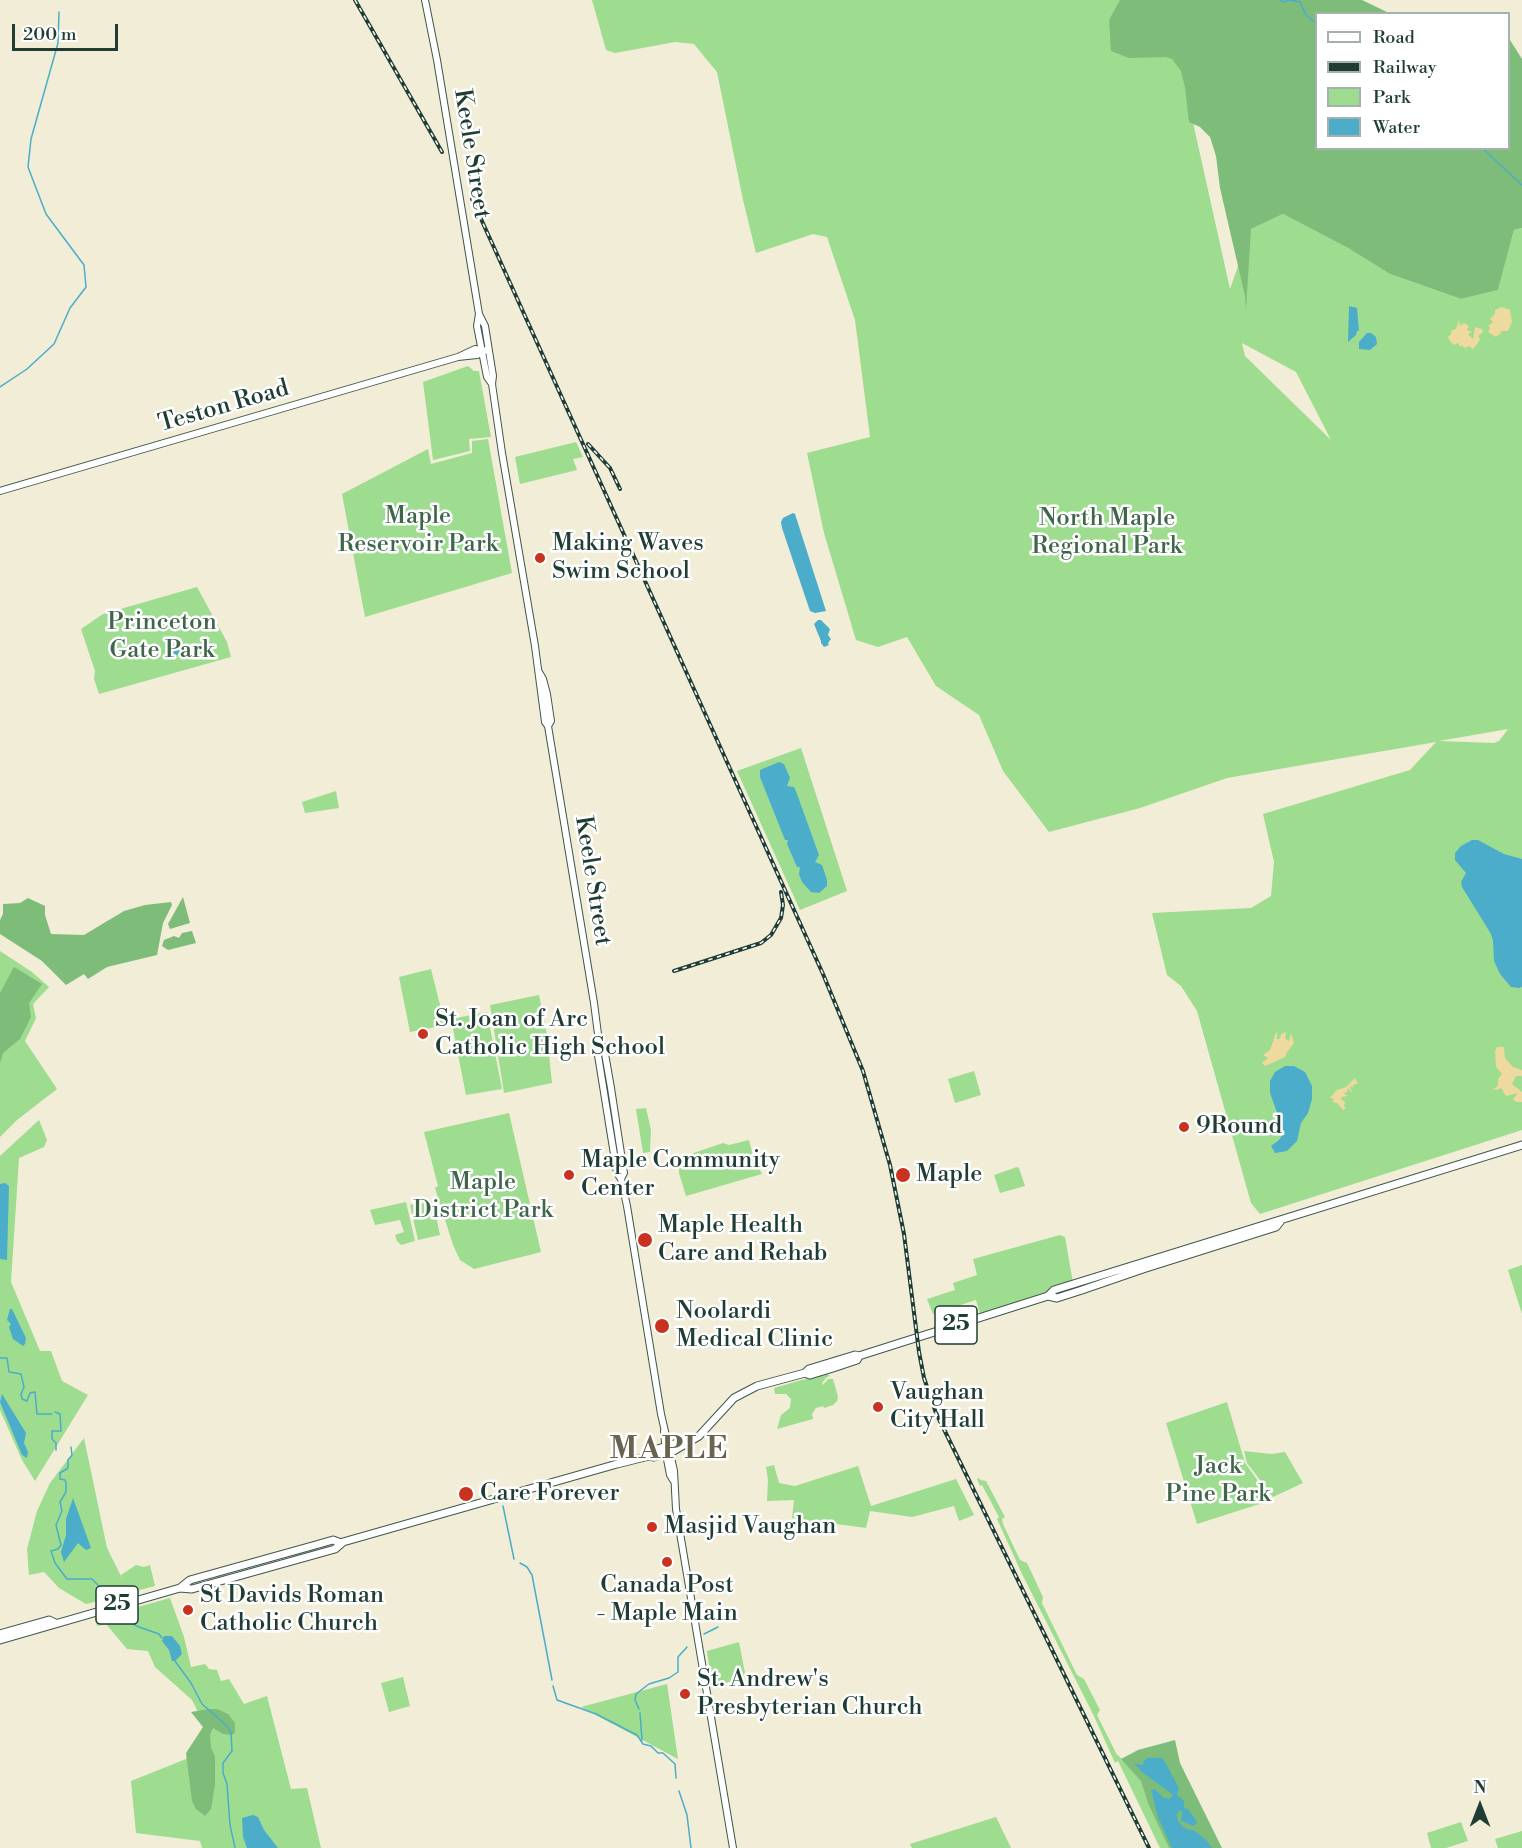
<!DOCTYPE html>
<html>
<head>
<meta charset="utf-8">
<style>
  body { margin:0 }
  #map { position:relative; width:1522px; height:1848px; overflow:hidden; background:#f1edd7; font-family:"Libre Bodoni",serif }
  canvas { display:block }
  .legend { position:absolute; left:1315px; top:12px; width:195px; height:138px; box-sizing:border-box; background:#fff; border:2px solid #a5b1ae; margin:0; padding:8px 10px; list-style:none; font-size:18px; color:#1f3d34 }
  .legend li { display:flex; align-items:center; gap:12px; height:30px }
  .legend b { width:30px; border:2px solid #a5b1ae }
  .north { position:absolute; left:1450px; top:1776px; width:60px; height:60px; -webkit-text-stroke:4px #fff; paint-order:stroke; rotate:0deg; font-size:16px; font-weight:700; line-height:24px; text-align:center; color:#1f3d34 }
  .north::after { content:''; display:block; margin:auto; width:21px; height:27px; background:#1f3d34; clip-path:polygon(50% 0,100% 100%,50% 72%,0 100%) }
  .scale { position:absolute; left:12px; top:24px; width:106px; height:27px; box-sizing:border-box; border:3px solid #1f3d34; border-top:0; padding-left:8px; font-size:18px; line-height:21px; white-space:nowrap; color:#1f3d34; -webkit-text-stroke:4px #fff; paint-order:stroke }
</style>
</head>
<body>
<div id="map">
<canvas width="1522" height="1848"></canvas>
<ul class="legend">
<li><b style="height:8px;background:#fff"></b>Road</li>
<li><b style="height:8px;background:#1f3d34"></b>Railway</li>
<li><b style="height:16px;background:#9edc90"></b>Park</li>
<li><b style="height:16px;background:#4badca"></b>Water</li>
</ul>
<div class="north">N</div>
<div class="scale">200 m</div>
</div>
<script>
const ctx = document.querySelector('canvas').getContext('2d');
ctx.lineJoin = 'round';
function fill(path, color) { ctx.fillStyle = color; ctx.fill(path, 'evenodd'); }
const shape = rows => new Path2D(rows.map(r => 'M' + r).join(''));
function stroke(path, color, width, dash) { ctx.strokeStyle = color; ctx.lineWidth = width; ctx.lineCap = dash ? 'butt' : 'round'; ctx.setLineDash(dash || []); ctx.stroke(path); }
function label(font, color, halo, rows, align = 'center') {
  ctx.font = font + ' "Libre Bodoni",serif'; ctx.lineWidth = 5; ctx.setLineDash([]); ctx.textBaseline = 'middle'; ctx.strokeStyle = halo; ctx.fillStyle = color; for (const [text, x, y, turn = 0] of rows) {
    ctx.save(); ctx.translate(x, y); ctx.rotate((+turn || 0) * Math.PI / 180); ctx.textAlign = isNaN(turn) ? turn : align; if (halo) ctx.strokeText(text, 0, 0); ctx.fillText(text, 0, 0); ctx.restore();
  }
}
const green = shape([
  [592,0,1173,0,1184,82,1230,289,1251,229,1283,214,1348,248,1390,274,1461,299,1498,290,1514,230,1522,228,1522,1130,1260,1214,1251,1203,1197,1011,1181,986,1167,975,1152,913,1251,908,1271,896,1274,862,1263,814,1410,770,1436,742,1227,778,1140,808,1049,832,1003,771,979,715,936,686,907,637,878,647,856,640,824,533,807,453,870,437,855,320,827,237,813,234,756,253,743,200,717,72,694,44,675,42,615,53,606,50],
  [1242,343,1296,372,1331,440,1245,356],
  [1508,729,1499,741,1494,743,1439,741],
  [468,366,474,371,479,371,491,437,469,439,470,451,433,460,423,382],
  [488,439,512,573,365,617,342,494,428,449,431,464,472,453,472,441],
  [576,442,583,457,573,459,577,470,520,484,515,457],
  [197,587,227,642,231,657,99,694,94,679,95,671,81,629,103,614],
  [801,748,847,891,800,910,737,771],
  [336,791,339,808,305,813,302,802],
  [0,951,32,972,49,987,33,1004,36,1018,25,1041,57,1089,17,1120,0,1137],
  [431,969,442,1013,445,1013,446,1025,410,1032,399,977],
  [539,995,547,1035,552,1083,504,1093,490,1005],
  [487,1012,502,1089,466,1095,451,1019],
  [974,1071,981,1095,955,1103,948,1079],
  [646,1108,651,1130,650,1152,643,1153,636,1109],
  [509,1113,541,1252,474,1269,460,1260,453,1245,435,1188,438,1186,424,1132],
  [39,1120,47,1140,44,1147,19,1158,11,1282,40,1351,51,1351,62,1381,88,1395,35,1481,22,1460,0,1410,0,1156],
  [749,1140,753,1156,762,1174,686,1196,679,1173,679,1158,723,1143,729,1145],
  [1017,1167,1019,1168,1025,1186,1000,1193,994,1175],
  [433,1201,440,1235,418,1240,410,1205],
  [406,1202,415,1241,401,1245,397,1241,395,1235,404,1232,400,1220,375,1225,370,1210],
  [1060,1235,1065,1237,1073,1283,980,1314,976,1300,933,1314,927,1299,955,1290,953,1283,977,1275,973,1259],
  [1522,1265,1522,1314,1508,1270],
  [826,1373,830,1376,827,1377,822,1383,823,1385,828,1379,833,1379,838,1397,837,1401,833,1405,824,1408,823,1406,816,1408,812,1414,813,1419,777,1429,781,1415,790,1408,791,1399,786,1394,775,1394,774,1388],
  [1227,1402,1245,1463,1272,1500,1197,1524,1166,1423],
  [84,1438,107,1548,123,1580,121,1575,136,1565,144,1567,150,1565,155,1586,86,1604,59,1588,44,1572,29,1575,27,1549,37,1511,50,1483],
  [1244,1451,1272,1454,1285,1452,1303,1483,1273,1497,1247,1463],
  [774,1465,779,1483,795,1486,858,1466,871,1506,956,1479,974,1515,959,1521,954,1506,912,1517,870,1511,866,1528,792,1518,794,1500,767,1501,768,1480,766,1467],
  [979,1478,980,1480,986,1481,1005,1517,1002,1519,1003,1524,1020,1560,1027,1563,1043,1597,1042,1603,1077,1675,1084,1679,1100,1710,1097,1715,1116,1753,1141,1780,1149,1803,1169,1848,1160,1848,1118,1761,1115,1763,1093,1714,1022,1574,997,1519,999,1517,982,1485,980,1486,977,1479],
  [170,1598,184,1637,191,1667,205,1664,209,1669,217,1670,221,1681,229,1679,244,1704,267,1696,291,1789,307,1788,321,1848,202,1848,200,1841,136,1833,131,1781,186,1759,206,1728,192,1700,155,1667,148,1651,127,1649,106,1624,97,1626,95,1619],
  [739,1642,746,1678,712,1686,707,1651],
  [403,1677,410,1706,389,1712,381,1683],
  [667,1684,678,1759,581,1707],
  [996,1817,1011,1848,912,1848,910,1844],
  [1461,1822,1468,1841,1446,1848,1431,1848,1427,1833],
  [1522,1831,1522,1848,1498,1848,1495,1839]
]);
const forest = shape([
  [1120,0,1362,0,1389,13,1316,14,1316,148,1508,148,1509,39,1510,40,1522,59,1522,228,1514,230,1498,290,1461,299,1390,274,1348,248,1283,214,1251,229,1246,309,1245,296,1220,188,1216,156,1210,137,1200,127,1189,122,1185,88,1181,71,1172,59,1166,57,1129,58,1111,51,1109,20],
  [183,897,190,923,170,929,168,924],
  [28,898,45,906,45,915,51,934,84,935,124,911,145,905,171,902,172,905,163,923,157,955,107,967,88,979,84,974,66,985,42,961,0,934,0,920,3,914,3,904,20,903],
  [192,931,196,943,168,950,162,946,164,940,174,936,179,938,182,933],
  [14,967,42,984,29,1003,31,1017,20,1039,3,1053,0,1063,0,993],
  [209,1709,217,1709,228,1714,235,1723,235,1733,232,1735,223,1734,213,1728,210,1735,211,1747,215,1757,215,1785,211,1809,205,1816,196,1809,192,1801,186,1753,203,1727,191,1712],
  [1175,1740,1180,1763,1222,1848,1169,1848,1148,1803,1141,1781,1121,1759,1138,1750]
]);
const sand = shape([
  [1502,307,1510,310,1512,322,1508,331,1501,331,1501,333,1496,337,1488,332,1490,328,1488,326,1493,322,1490,319,1495,314,1495,310],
  [1459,320,1460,326,1464,323,1469,326,1467,330,1472,332,1468,334,1473,339,1475,327,1482,329,1483,332,1478,336,1480,339,1478,343,1473,349,1469,346,1465,348,1461,345,1460,347,1458,343,1454,345,1450,341,1448,337,1451,334,1451,331,1456,329],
  [1277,1030,1277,1039,1280,1039,1281,1034,1286,1032,1285,1039,1289,1041,1291,1033,1294,1043,1287,1052,1285,1057,1265,1066,1262,1063,1268,1058,1263,1055,1270,1050],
  [1497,1047,1504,1047,1505,1058,1513,1067,1522,1070,1522,1076,1516,1076,1512,1084,1522,1092,1522,1102,1516,1102,1513,1099,1518,1093,1506,1096,1501,1088,1497,1090,1493,1089,1498,1086,1498,1079,1502,1074,1496,1067,1495,1052],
  [1355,1078,1358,1084,1354,1084,1353,1087,1350,1086,1352,1093,1348,1088,1347,1093,1343,1092,1347,1096,1342,1097,1341,1099,1345,1102,1344,1106,1346,1108,1343,1110,1337,1103,1332,1102,1334,1099,1330,1098,1337,1090,1346,1087]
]);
const water = shape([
  [1349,306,1357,308,1359,331,1357,331,1356,335,1348,342],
  [1367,333,1371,333,1376,337,1377,344,1370,350,1359,349,1359,342],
  [793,513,795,514,826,611,815,613,810,611,782,528,781,522,783,518],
  [818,620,821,620,830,629,828,635,831,639,828,643,829,645,824,647,821,643,821,641,814,624],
  [210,642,211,647,206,651,193,650,192,653,185,656,178,654,172,660,168,658,166,648,174,647,179,643,192,648],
  [779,762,784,764,790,778,787,786,794,787,797,794,819,855,815,862,822,865,827,880,827,886,819,893,811,892,802,882,799,874,800,867,797,867,787,844,788,840,785,840,760,777,760,770],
  [1472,840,1478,840,1504,854,1522,859,1522,987,1519,988,1511,987,1500,974,1494,961,1493,941,1491,934,1462,887,1461,882,1466,873,1455,860,1455,853,1461,846],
  [1285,1066,1294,1066,1305,1072,1312,1086,1312,1099,1308,1113,1301,1123,1297,1141,1287,1151,1275,1153,1271,1146,1279,1140,1284,1132,1270,1093,1270,1081,1275,1072],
  [5,1183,9,1186,7,1260,0,1259,0,1184],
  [10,1309,12,1309,26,1338,25,1344,23,1346,13,1339,9,1327,11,1324,7,1320],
  [2,1394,26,1433,24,1443,28,1452,27,1458,22,1455,0,1402],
  [73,1498,91,1548,86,1550,78,1543,64,1562,61,1552,66,1535,66,1519],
  [164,1636,172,1636,180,1646,182,1654,175,1661,172,1661,169,1650,162,1641],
  [1147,1758,1162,1758,1165,1762,1179,1788,1177,1795,1184,1801,1184,1808,1188,1809,1197,1822,1194,1826,1181,1821,1182,1812,1180,1810,1177,1814,1178,1821,1184,1828,1195,1831,1206,1840,1212,1848,1172,1848,1158,1817,1151,1790,1155,1789,1163,1797,1169,1799,1173,1795,1142,1772,1135,1764,1144,1765,1143,1762],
  [253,1815,258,1817,264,1830,278,1848,247,1848,243,1837,242,1818]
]);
const stream = shape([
  [1280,0,1284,2,1289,0,1300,2,1306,15,1316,23],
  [1482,148,1522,185],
  [0,387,27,369,54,344,70,308,86,287,84,265,46,214,28,167,31,139,58,43,59,12],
  [0,1358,7,1358,9,1372,21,1374,24,1387,21,1394,22,1399,27,1401,30,1393,35,1392,37,1414,52,1414],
  [55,1412,60,1414,61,1431,52,1431,52,1439,56,1443,56,1450],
  [71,1447,72,1455,68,1460,68,1468,60,1473,60,1479,65,1480,66,1483,66,1492,60,1502,62,1511,56,1525,61,1545,58,1549,51,1551,55,1563,67,1579,92,1579,100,1587,102,1594],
  [503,1506,514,1559],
  [520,1563,527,1567,532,1575,552,1680],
  [123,1619,139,1627,159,1634,162,1638],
  [723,1622,731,1619],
  [704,1634,718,1627],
  [175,1661,191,1683,202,1704,227,1726,231,1733,232,1751,223,1763,223,1773,227,1784,230,1825,235,1848],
  [553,1686,557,1700,596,1714,637,1735,643,1744,651,1746,658,1753,663,1753,675,1764,676,1778],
  [639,1709,635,1700,636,1694,649,1684,669,1678,678,1672,678,1657,687,1647],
  [640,1713,642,1740],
  [679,1791,687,1815,691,1848]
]);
const secondary = shape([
  [425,0,437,60,479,314,485,326,493,376,492,384,502,453,535,646,545,722,548,726,594,1003,599,1042,597,1049,617,1173,621,1179,627,1206,661,1414,674,1471,676,1509,733,1848],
  [479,314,477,326,487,377,492,384],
  [458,357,475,349,482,350],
  [0,491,458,357,477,355,488,349],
  [539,672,543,679,547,694,551,721,548,726],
  [599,1042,604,1048,611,1088,624,1173,621,1179],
  [664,1431,666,1454,670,1475,673,1480]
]);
const primary = shape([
  [1048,1296,1057,1298,1082,1290,1143,1269,1276,1227,1280,1222],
  [805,1373,809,1369,855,1355,859,1356],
  [649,1456,654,1450,694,1438],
  [180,1588,190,1580,312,1546,333,1540,341,1543],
  [0,1634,49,1620,55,1623],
  [0,1640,180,1588,192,1589,335,1549,343,1542,617,1464,649,1456,654,1457,670,1453,699,1436,734,1398,757,1386,805,1373,810,1375,833,1368,857,1360,859,1356,865,1354,1048,1296,1054,1290,1522,1145]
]);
const rail = shape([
  [355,0,442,152],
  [472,199,823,974,863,1071,890,1165,904,1234,919,1352,924,1378,936,1413,1149,1848],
  [588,444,610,468,620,489],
  [674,971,761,943,771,935,781,918,783,905,781,892]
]);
const markers = [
  [540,558,6,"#c8321e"],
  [423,1034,6,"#c8321e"],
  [1184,1127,6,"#c8321e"],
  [569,1175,6,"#c8321e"],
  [903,1175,8,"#c8321e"],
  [645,1240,8,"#c8321e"],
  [662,1326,8,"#c8321e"],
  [878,1407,6,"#c8321e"],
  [466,1494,8,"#c8321e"],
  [652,1527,6,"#c8321e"],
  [667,1562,6,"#c8321e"],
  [188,1610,6,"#c8321e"],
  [685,1694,6,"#c8321e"]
];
const shields = [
  [956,1325,42],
  [117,1605,42]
];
const shieldNames = [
  ["25",956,1325],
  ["25",117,1605]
];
const streetNames = [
  ["Keele Street",471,154,81],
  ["Teston Road",224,407,-16],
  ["Keele Street",592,881,81]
];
const parkNames = [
  ["Maple",418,517],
  ["Reservoir Park",418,545],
  ["North Maple",1107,519],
  ["Regional Park",1107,547],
  ["Princeton",162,623],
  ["Gate Park",162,651],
  ["Maple",483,1183],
  ["District Park",483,1211],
  ["Jack",1218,1467],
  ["Pine Park",1218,1495]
];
const poiNames = [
  ["Making Waves",552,544],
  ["Swim School",552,572],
  ["St. Joan of Arc",435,1020],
  ["Catholic High School",435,1048],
  ["9Round",1196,1127],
  ["Maple Community",581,1161],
  ["Center",581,1189],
  ["Maple",916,1175],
  ["Maple Health",658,1226],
  ["Care and Rehab",658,1254],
  ["Noolardi",676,1312],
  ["Medical Clinic",676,1340],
  ["Vaughan",890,1393],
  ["City Hall",890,1421],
  ["Care Forever",480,1494],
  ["Masjid Vaughan",664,1527],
  ["Canada Post",667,1586,"center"],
  ["- Maple Main",667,1614,"center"],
  ["St Davids Roman",200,1596],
  ["Catholic Church",200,1624],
  ["St. Andrew's",697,1680],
  ["Presbyterian Church",697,1708]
];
const districtNames = [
  ["MAPLE",669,1451]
];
fill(green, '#9edc90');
fill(forest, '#7ebc7a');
fill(sand, '#eeda9e');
fill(water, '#4badca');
stroke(stream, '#4badca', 1.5);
stroke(secondary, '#3e574c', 8);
stroke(primary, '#3e574c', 9);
stroke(secondary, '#fff', 6);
stroke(primary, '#fff', 7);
stroke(rail, '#1f3d34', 4);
stroke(rail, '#fff', 1.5, [4.5]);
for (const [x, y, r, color] of markers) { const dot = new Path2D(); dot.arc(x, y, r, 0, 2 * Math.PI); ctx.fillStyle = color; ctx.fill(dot); stroke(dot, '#fff', 2); }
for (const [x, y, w] of shields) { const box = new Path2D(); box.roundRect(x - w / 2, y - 19, w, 38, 4.5); ctx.fillStyle = '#fff'; ctx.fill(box); stroke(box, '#1f3d34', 1.5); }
label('bold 22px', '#1f3d34', null, shieldNames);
label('24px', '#1f3d34', '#fff', streetNames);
label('24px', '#3f654b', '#fff', parkNames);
label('24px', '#1f3d34', '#fff', poiNames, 'left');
ctx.letterSpacing = '1.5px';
label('bold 30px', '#686450', '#fff', districtNames);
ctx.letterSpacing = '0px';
</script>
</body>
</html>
